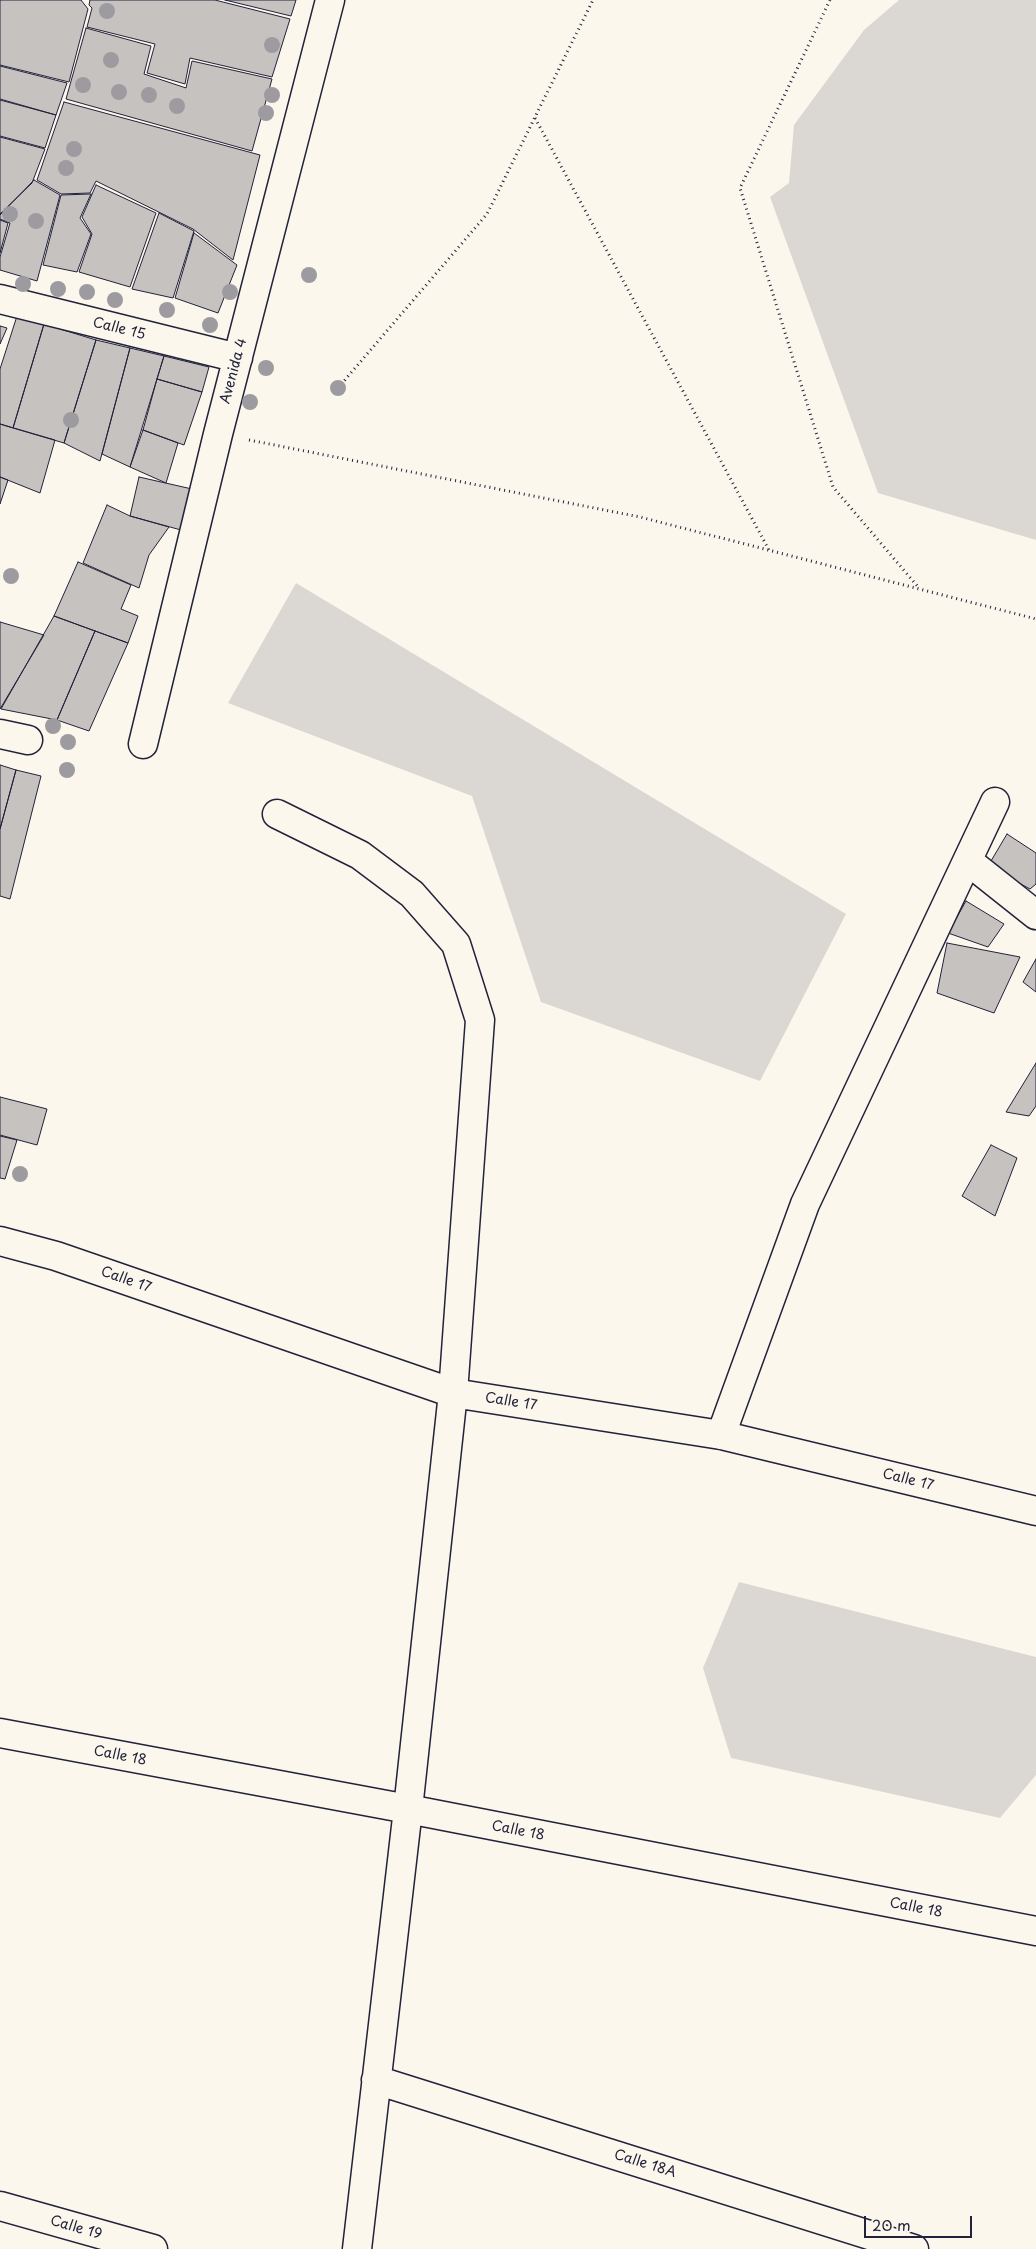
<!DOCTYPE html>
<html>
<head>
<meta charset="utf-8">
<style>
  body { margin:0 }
  #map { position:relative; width:1036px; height:2249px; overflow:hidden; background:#fbf7ec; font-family:"Playpen Sans",sans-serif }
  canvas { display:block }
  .scale { position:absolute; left:864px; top:2216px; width:108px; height:22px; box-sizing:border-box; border:2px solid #22223b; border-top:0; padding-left:6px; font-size:15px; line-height:18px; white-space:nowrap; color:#22223b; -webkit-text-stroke:4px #fbf7ec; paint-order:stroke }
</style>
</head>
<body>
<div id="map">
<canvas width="1036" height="2249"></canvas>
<div class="scale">20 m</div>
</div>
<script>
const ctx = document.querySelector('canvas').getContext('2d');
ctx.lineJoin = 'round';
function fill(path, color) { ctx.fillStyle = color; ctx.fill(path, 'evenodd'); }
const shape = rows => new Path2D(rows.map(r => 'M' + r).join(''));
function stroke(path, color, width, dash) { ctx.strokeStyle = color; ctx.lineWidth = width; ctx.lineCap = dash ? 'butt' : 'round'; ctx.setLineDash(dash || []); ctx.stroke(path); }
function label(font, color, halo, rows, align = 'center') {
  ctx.font = font + ' "Playpen Sans",sans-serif'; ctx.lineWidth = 4; ctx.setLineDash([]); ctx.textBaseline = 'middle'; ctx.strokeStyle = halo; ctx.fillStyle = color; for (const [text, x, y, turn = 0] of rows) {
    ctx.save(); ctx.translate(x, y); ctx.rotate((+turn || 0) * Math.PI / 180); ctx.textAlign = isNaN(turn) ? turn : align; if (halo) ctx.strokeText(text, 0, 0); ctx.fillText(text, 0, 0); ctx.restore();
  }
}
const green = shape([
  [899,0,1036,0,1036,540,878,493,770,197,789,183,794,125,864,30],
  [296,583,846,914,760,1081,541,1002,472,796,228,703],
  [739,1582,1036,1657,1036,1775,1000,1818,731,1758,703,1668]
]);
const building = shape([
  [0,0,81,0,88,9,69,82,0,65,0,0],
  [90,0,215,0,290,19,272,77,190,58,185,84,147,73,155,44,87,27,92,8,89,5,90,0],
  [225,0,296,0,291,16,225,0],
  [86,28,151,46,144,74,186,88,192,61,272,79,252,151,66,99,86,28],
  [0,66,67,83,56,115,0,99,0,66],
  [0,100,56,115,45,148,0,136,0,100],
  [64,102,260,155,233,260,193,229,96,181,90,193,61,194,37,180,64,102],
  [0,137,45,149,32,183,0,214,0,137],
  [34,180,60,195,37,281,0,270,0,257,10,223,0,219,0,215,34,180],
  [96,185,156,213,130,287,79,272,92,234,82,217,96,185],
  [91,194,80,218,91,234,77,272,43,265,61,195,91,194],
  [159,213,194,231,173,298,132,289,159,213],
  [0,220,8,223,0,253,0,220],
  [194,233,237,265,218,313,175,298,194,233],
  [17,316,44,324,13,428,0,424,0,369,17,316],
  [44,324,96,340,64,443,13,428,44,324],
  [0,326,7,328,0,344,0,326],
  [96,340,130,348,100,461,64,443,96,340],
  [130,348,164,356,130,467,102,454,130,348],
  [164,356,209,367,202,392,157,379,164,356],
  [157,379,202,392,184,445,143,430,157,379],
  [0,424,55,440,40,493,0,477,0,424],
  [143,430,178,443,166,483,130,467,143,430],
  [0,477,8,480,0,504,0,477],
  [139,477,192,489,181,530,130,516,139,477],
  [107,505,130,516,169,527,149,555,139,588,83,563,107,505],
  [78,562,131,585,121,609,138,616,128,643,54,616,78,562],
  [54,616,95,631,57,720,1,709,54,616],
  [0,622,44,635,0,709,0,622],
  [95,631,128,643,89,731,57,720,95,631],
  [0,765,16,770,0,829,0,765],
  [16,770,41,776,10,899,0,896,0,829,16,770],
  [1007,834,1036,853,1036,884,1030,889,988,866,1007,834],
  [966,901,1004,924,988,947,948,933,966,901],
  [947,943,1020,957,994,1013,937,993,947,943],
  [1036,959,1036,992,1023,982,1036,959],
  [1036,1063,1036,1106,1029,1116,1006,1112,1036,1063],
  [0,1097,47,1109,37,1145,0,1135,0,1097],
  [0,1136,17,1140,5,1179,0,1178,0,1136],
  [991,1145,1017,1158,995,1216,962,1196,991,1145]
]);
const path = shape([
  [830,0,740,188,833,487,919,588],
  [535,118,769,550],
  [338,388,487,214,593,0],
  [249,440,640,517,1036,619]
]);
const minor = shape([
  [0,299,238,358],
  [0,734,28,740],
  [143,744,218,434,330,0],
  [277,814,360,855,412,894,456,944,480,1020,453,1393,408,1809,357,2249],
  [968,861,1036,915],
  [0,1241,56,1256,453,1393,721,1435,1036,1511],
  [721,1435,805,1204,995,802],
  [0,1733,408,1809,1036,1931],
  [376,2080,914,2249],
  [0,2206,153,2249]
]);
const trees = [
  [107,11],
  [272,45],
  [111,60],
  [83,85],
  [119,92],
  [149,95],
  [272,95],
  [177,106],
  [266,113],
  [74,149],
  [66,168],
  [10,214],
  [36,221],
  [309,275],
  [23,284],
  [58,289],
  [87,292],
  [230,292],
  [115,300],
  [167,310],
  [210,325],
  [266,368],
  [338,388],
  [250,402],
  [71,420],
  [11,576],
  [53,726],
  [68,742],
  [67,770],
  [20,1174]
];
const streetNames = [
  ["Calle 15",119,329,14],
  ["Avenida 4",234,371,-75],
  ["Calle 17",126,1280,19],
  ["Calle 17",511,1402,9],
  ["Calle 17",908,1480,14],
  ["Calle 18",120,1756,11],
  ["Calle 18",518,1831,11],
  ["Calle 18",916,1908,11],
  ["Calle 18A",645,2164,17],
  ["Calle 19",76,2228,16]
];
fill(green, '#dbd8d3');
fill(building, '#c6c2c0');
stroke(building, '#22223b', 1);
stroke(minor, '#22223b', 31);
stroke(path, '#22223b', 3, [1, 4]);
stroke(minor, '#fbf7ec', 28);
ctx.fillStyle = '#9d9ba0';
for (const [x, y] of trees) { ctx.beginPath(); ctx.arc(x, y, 8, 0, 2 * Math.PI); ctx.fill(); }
label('14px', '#22223b', '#fbf7ec', streetNames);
</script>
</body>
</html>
